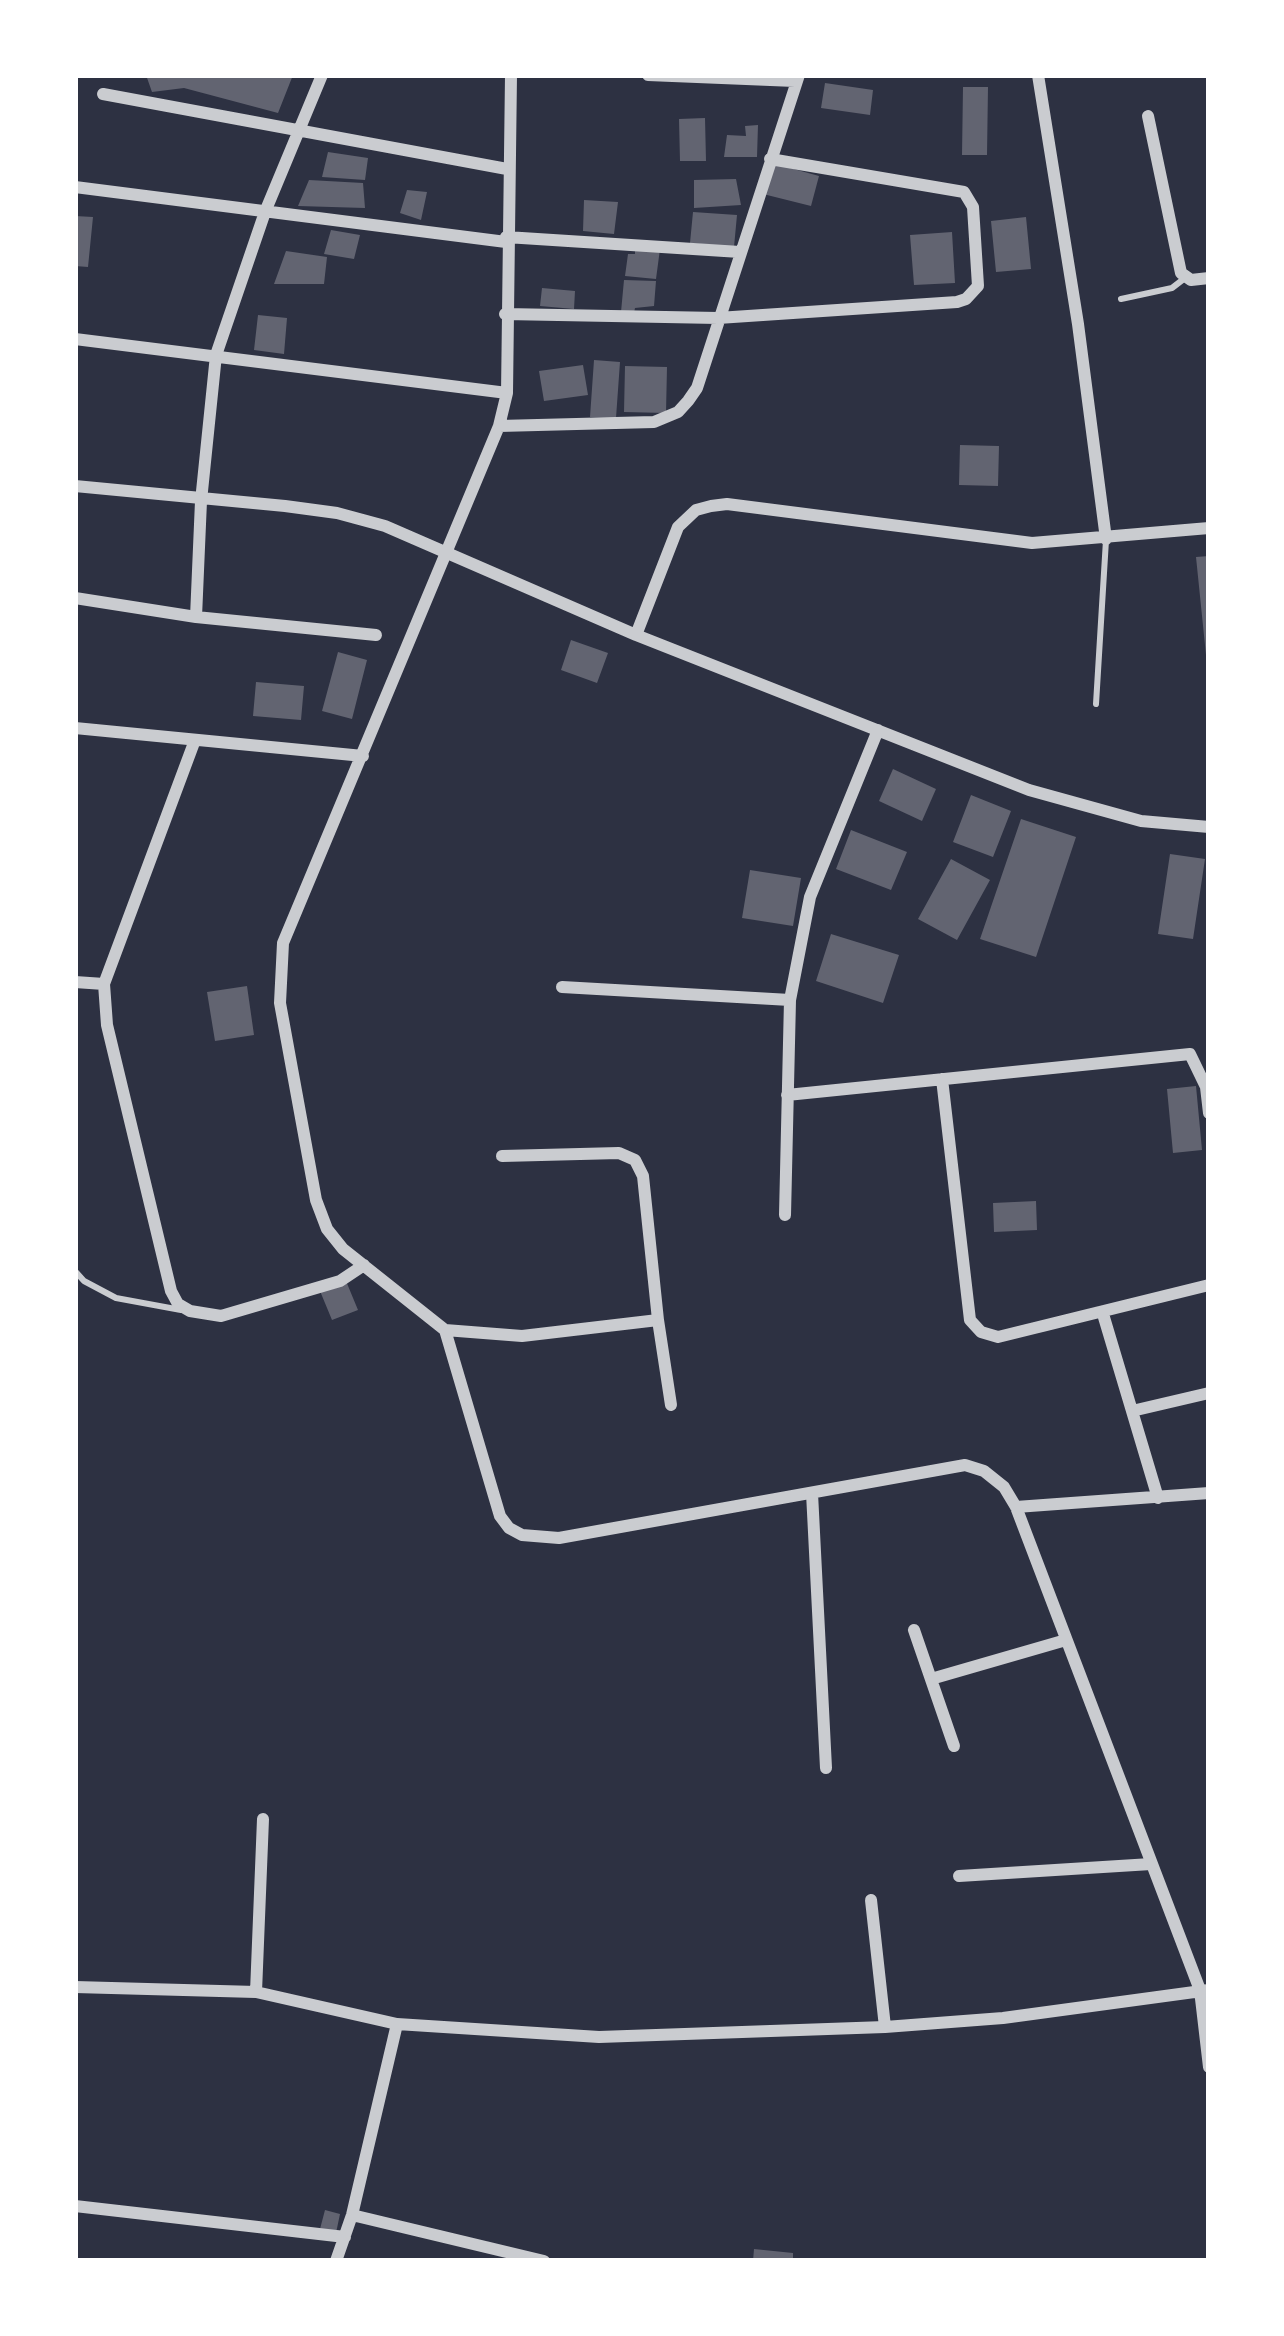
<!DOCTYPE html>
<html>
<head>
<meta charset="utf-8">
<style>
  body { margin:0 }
  #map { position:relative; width:1284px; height:2336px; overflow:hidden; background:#2d3142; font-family:"Space Grotesk",sans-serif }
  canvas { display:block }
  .frame { position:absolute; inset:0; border:78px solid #fff; pointer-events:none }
</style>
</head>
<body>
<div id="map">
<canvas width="1284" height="2336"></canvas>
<div class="frame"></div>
</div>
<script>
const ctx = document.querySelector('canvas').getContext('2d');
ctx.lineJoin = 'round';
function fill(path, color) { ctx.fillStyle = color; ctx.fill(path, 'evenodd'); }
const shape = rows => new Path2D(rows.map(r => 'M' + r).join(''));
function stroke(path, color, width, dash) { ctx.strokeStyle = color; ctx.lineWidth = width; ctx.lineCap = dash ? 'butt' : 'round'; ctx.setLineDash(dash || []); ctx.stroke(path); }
const building = shape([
  [146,75,293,75,278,113,184,88,152,92],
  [825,83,873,90,870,115,821,108],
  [963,87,988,87,987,155,962,155],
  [705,118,706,161,680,161,679,119],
  [758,125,757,157,724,157,727,135,746,136,745,126],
  [328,152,368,158,365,180,322,177],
  [772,163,819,176,811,206,763,194],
  [736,179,741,205,694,208,694,180],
  [309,180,363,183,365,208,298,206],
  [407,190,427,192,421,220,400,213],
  [584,200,618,202,614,234,583,231],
  [693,212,737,215,734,247,690,243],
  [75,216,93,217,88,267,75,266],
  [1026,217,1031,269,996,272,991,221],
  [331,230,360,235,354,259,324,254],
  [952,232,955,283,914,285,910,235],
  [635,247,660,249,656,279,625,276,628,254,635,254],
  [286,251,327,257,324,284,274,284],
  [624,280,656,281,654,306,635,308,634,313,621,312],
  [542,288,575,291,574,309,540,306],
  [258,315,287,318,284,354,254,350],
  [594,360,620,362,616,418,590,417],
  [583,365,588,395,544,401,539,371],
  [625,366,667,367,666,413,624,412],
  [960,445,999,446,998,486,959,485],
  [1209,556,1209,655,1206,655,1196,557],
  [571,640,608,653,597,683,561,670],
  [338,652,367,660,352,719,322,711],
  [256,682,304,686,301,720,253,716],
  [893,769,936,789,922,821,879,801],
  [971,795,1011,811,993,857,953,842],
  [1021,819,1076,837,1036,957,980,939],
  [851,830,907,852,891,890,836,869],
  [1170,854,1205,859,1193,939,1158,934],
  [951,859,990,880,957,940,918,919],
  [750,870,801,878,793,926,742,918],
  [831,934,899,955,883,1003,816,981],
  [247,986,254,1035,215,1041,207,992],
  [1196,1086,1202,1150,1173,1153,1167,1089],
  [1036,1201,1037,1230,994,1232,993,1203],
  [346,1281,358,1310,332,1320,320,1291],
  [325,2210,340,2214,336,2233,320,2229],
  [754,2249,793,2253,793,2261,753,2261]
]);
const service = shape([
  [1121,299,1172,288,1185,278],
  [1096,704,1106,540],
  [75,1271,84,1281,116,1298,181,1310]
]);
const minor = shape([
  [511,75,507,393,499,426,283,943,280,1003,316,1200,327,1229,343,1249,445,1330,500,1516,509,1528,522,1535,559,1538,965,1465,984,1471,1004,1487,1016,1507,1200,1990,1209,2067],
  [648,75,795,81],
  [1038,75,1078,324,1106,539],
  [103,94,507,169],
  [1148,116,1181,273,1191,280,1209,278],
  [75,187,506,242],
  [506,237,740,252],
  [505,314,718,318,957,302,966,299,978,286,973,207,964,192,770,159],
  [75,339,507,393],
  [499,426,654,422,678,412,688,401,697,388,799,75],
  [75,486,285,506,337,513,385,526,636,635,1029,790,1141,821,1209,827],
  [75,598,196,617,376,635],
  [196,617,201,501,216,355,265,212,322,75],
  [636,635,678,527,696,510,711,506,727,504,1032,543,1209,528],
  [75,728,363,756],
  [195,740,104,984,107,1025,171,1291,178,1304,190,1311,221,1316,340,1281,364,1265],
  [75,982,104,984],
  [562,987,790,1000],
  [942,1079,970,1320,981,1332,998,1337,1209,1285],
  [787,1095,1190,1054,1206,1087,1209,1113],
  [785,1215,790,1000,810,897,878,730],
  [1103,1314,1158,1498],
  [658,1320,671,1405],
  [445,1330,522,1336,658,1320,643,1176,635,1160,619,1153,502,1156],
  [1132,1411,1209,1393],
  [812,1493,826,1768],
  [1016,1507,1209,1493],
  [914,1630,954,1746],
  [931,1679,1066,1640],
  [959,1876,1151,1864],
  [871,1900,885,2027],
  [75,1987,256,1992,397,2024,599,2037,885,2027,1003,2018,1209,1990],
  [256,1992,263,1819],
  [75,2206,345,2237],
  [352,2215,544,2261],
  [336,2261,352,2215,397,2024]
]);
fill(building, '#626471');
stroke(service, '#caccd0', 6);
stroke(minor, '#caccd0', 12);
</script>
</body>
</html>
